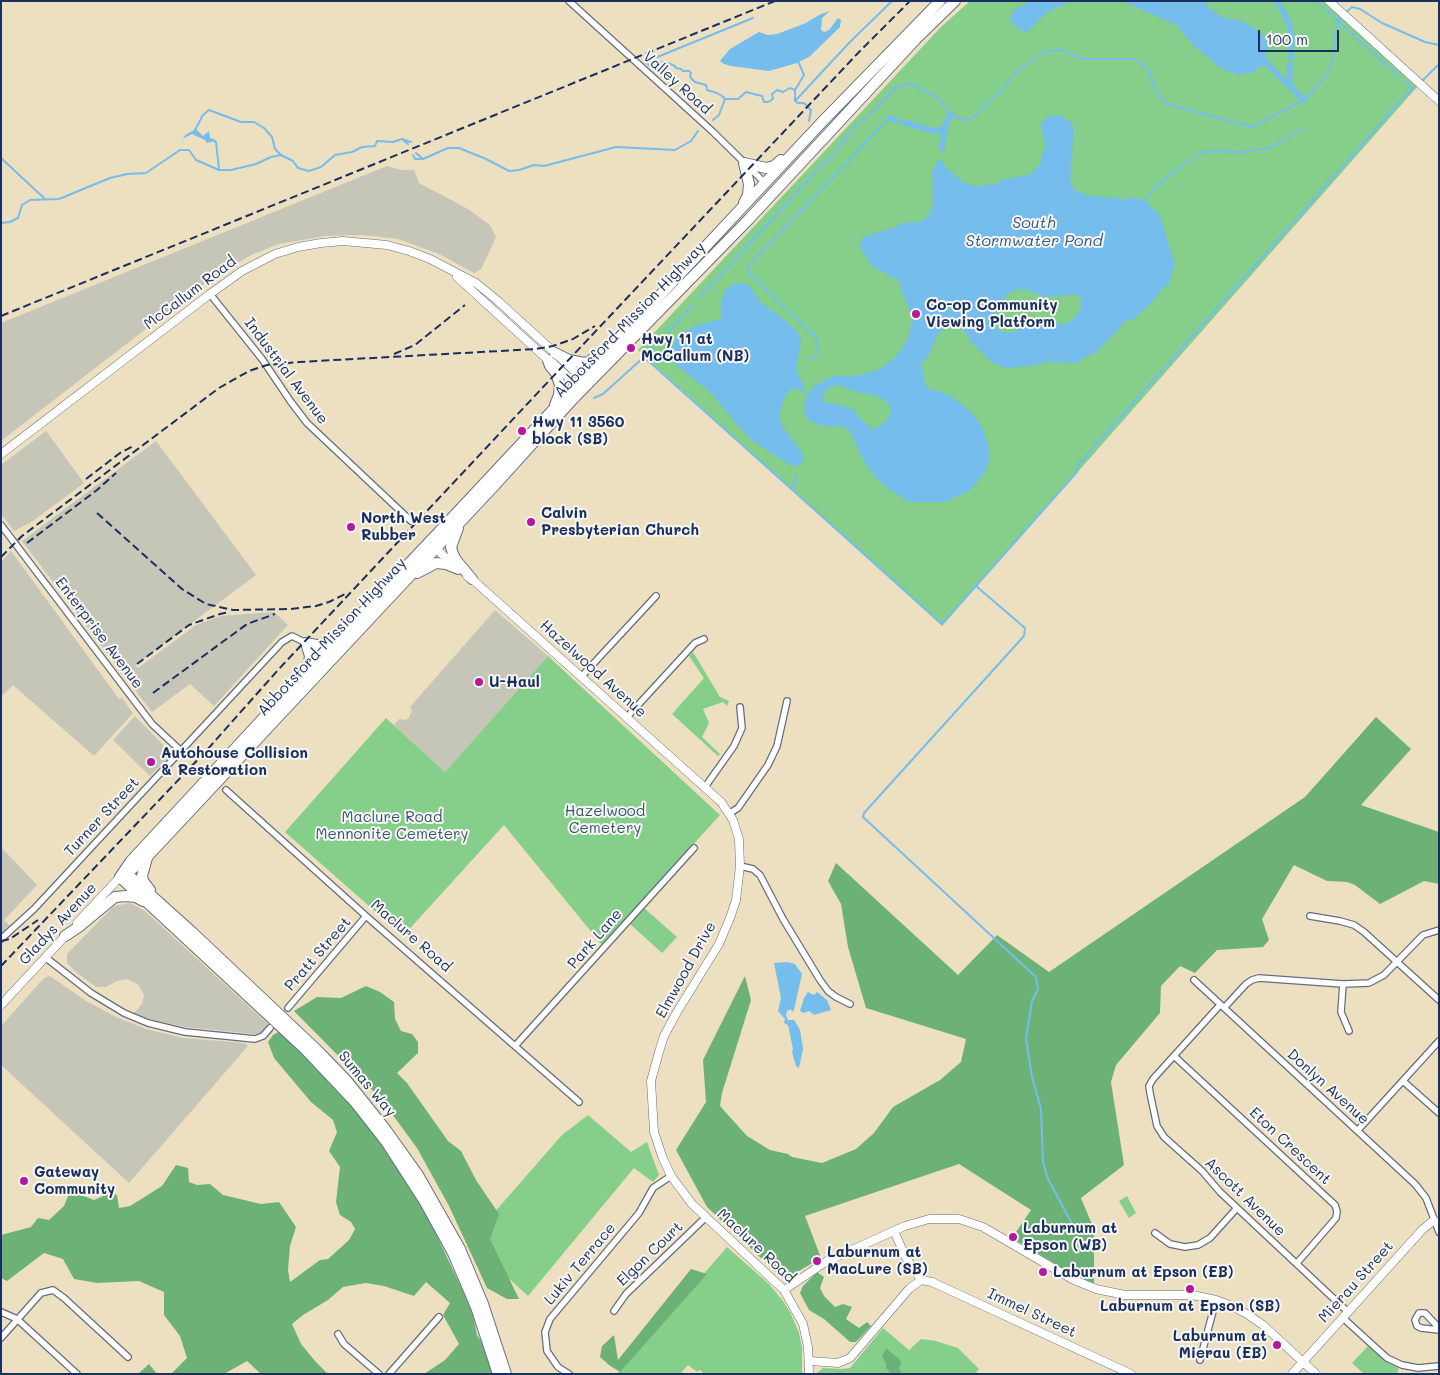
<!DOCTYPE html>
<html>
<head>
<meta charset="utf-8">
<style>
  body { margin:0 }
  #map { position:relative; width:1440px; height:1375px; overflow:hidden; background:#ede0c1; font-family:Mali,sans-serif }
  canvas { display:block }
  .frame { position:absolute; inset:0; border:2px solid #1b2f5e; pointer-events:none }
  .scale { position:absolute; left:1258px; top:30px; width:81px; height:22px; box-sizing:border-box; border:2px solid #1b2f5e; border-top:0; padding-left:6px; font-size:15px; line-height:18px; white-space:nowrap; color:#1b2f5e; -webkit-text-stroke:4px #f6f6f2; paint-order:stroke }
</style>
</head>
<body>
<div id="map">
<canvas width="1440" height="1375"></canvas>
<div class="frame"></div>
<div class="scale">100 m</div>
</div>
<script>
const ctx = document.querySelector('canvas').getContext('2d');
ctx.lineJoin = 'round';
function fill(path, color) { ctx.fillStyle = color; ctx.fill(path, 'evenodd'); }
const shape = rows => new Path2D(rows.map(r => 'M' + r).join(''));
function stroke(path, color, width, dash) { ctx.strokeStyle = color; ctx.lineWidth = width; ctx.lineCap = dash ? 'butt' : 'round'; ctx.setLineDash(dash || []); ctx.stroke(path); }
function label(font, color, halo, rows, align = 'center') {
  ctx.font = font + ' Mali,sans-serif'; ctx.lineWidth = 4; ctx.setLineDash([]); ctx.textBaseline = 'middle'; ctx.strokeStyle = halo; ctx.fillStyle = color; for (const [text, x, y, turn = 0] of rows) {
    ctx.save(); ctx.translate(x, y); ctx.rotate((+turn || 0) * Math.PI / 180); ctx.textAlign = isNaN(turn) ? turn : align; if (halo) ctx.strokeText(text, 0, 0); ctx.fillText(text, 0, 0); ctx.restore();
  }
}
const industrial = shape([
  [387,166,402,170,414,170,419,183,468,209,490,225,496,237,481,269,474,273,439,254,398,239,362,235,325,236,279,244,251,255,213,277,1,441,1,323],
  [46,431,84,483,33,521,14,531,1,514,1,465],
  [156,441,256,575,135,665,138,668,196,625,221,616,274,612,288,625,214,706,190,684,152,712,22,541],
  [11,551,119,699,122,698,133,713,94,756,13,685,1,697,1,562],
  [495,610,548,656,445,772,394,725,399,719,406,720,409,718,412,710,410,707],
  [135,716,172,754,150,776,113,740],
  [1,847,37,885,4,920,10,926,1,935],
  [130,903,145,911,268,1024,261,1033,254,1034,185,1027,149,1019,134,1013,142,1004,144,995,138,984,127,979,117,981,106,987,96,987,77,973,67,963,67,954,114,906],
  [50,976,86,1001,116,1017,146,1029,183,1038,245,1043,248,1046,129,1183,1,1065,1,1026,44,978]
]);
const green = shape([
  [970,1,1324,1,1417,87,942,626,638,350,941,27],
  [693,652,720,697,729,701,727,706,723,702,703,709,709,723,702,737,720,754,718,756,672,714,704,678,689,656],
  [548,656,720,815,602,945,504,825,403,936,285,832,386,718,445,772],
  [644,908,677,937,662,953,630,924],
  [588,1115,631,1152,647,1142,659,1175,653,1182,634,1168,528,1296,503,1273,484,1234,493,1214,562,1135],
  [1127,1196,1136,1213,1129,1218,1119,1201],
  [727,1247,769,1284,783,1301,790,1312,799,1333,802,1348,802,1374,704,1374,700,1370,697,1372,688,1365,680,1374,617,1374],
  [883,1328,909,1350,921,1339,936,1341,958,1348,979,1369,975,1374,816,1374,823,1368,841,1369,850,1368],
  [1368,1346,1385,1361,1399,1368,1397,1374,1364,1374,1352,1363]
]);
const forest = shape([
  [1376,717,1411,749,1361,805,1439,832,1439,884,1424,881,1380,904,1355,885,1347,882,1327,881,1294,865,1262,919,1269,940,1263,947,1217,950,1195,973,1180,966,1161,986,1160,1013,1116,1065,1111,1082,1124,1165,1081,1198,1094,1229,1094,1284,1074,1275,1012,1238,1031,1210,959,1164,805,1216,821,1258,787,1278,780,1276,707,1207,676,1150,706,1102,703,1060,745,976,751,1000,722,1093,720,1106,747,1136,770,1150,788,1154,792,1157,822,1163,856,1149,874,1133,893,1107,940,1080,961,1062,966,1039,866,1008,848,947,841,904,828,881,836,863,958,975,997,935,1049,972,1305,797],
  [366,986,380,992,394,1002,395,1019,401,1031,412,1034,418,1042,418,1053,397,1073,407,1083,448,1141,461,1151,476,1180,499,1214,490,1239,519,1299,507,1299,487,1288,449,1206,417,1148,381,1099,294,1011,317,997,341,998],
  [280,1031,322,1073,351,1105,374,1133,422,1204,462,1289,473,1315,477,1335,484,1345,492,1374,424,1374,445,1360,459,1344,443,1315,450,1303,426,1282,414,1296,384,1286,366,1283,343,1287,328,1300,303,1315,292,1324,301,1344,315,1361,328,1374,261,1374,247,1361,224,1374,171,1374,187,1358,180,1336,164,1315,164,1292,139,1281,97,1283,74,1279,63,1259,44,1253,7,1281,1,1278,1,1235,31,1227,38,1218,49,1220,64,1206,70,1191,94,1200,110,1193,117,1195,119,1208,130,1206,162,1186,176,1165,188,1168,189,1182,197,1185,210,1184,223,1195,261,1204,279,1202,296,1227,290,1246,288,1270,290,1282,320,1260,328,1259,349,1240,355,1229,351,1222,340,1215,336,1202,340,1167,329,1151,337,1132,333,1120,311,1102,274,1058,268,1042,273,1035],
  [691,1269,707,1274,620,1372,609,1365,600,1357,602,1346,614,1335,618,1360],
  [817,1272,824,1277,820,1288,824,1296,835,1307,843,1304,852,1307,846,1319,859,1328,867,1322,871,1326,856,1342,850,1342,824,1319,809,1310,800,1293,803,1286],
  [886,1348,900,1360,901,1364,899,1368,901,1371,899,1374,891,1374,886,1368,886,1363,882,1357],
  [149,1364,157,1374,138,1374]
]);
const water = shape([
  [1032,1,1072,1,1047,12,1026,33,1014,26,1010,17,1015,9],
  [1122,1,1203,1,1210,9,1226,19,1236,19,1248,24,1264,36,1268,49,1265,57,1270,61,1271,68,1261,65,1254,72,1239,75,1220,68,1192,44,1176,25],
  [830,11,822,18,821,30,824,32,829,30,838,18,841,20,840,27,809,57,797,63,769,71,731,66,724,64,720,61,730,49,759,32,768,35,777,34,806,23,819,15],
  [1060,115,1070,122,1074,129,1070,182,1076,191,1089,196,1120,198,1127,200,1131,197,1145,200,1160,216,1172,255,1175,261,1170,282,1162,289,1156,298,1133,320,1123,321,1123,325,1095,353,1087,356,1080,361,1076,363,1045,362,1039,365,1006,368,993,363,971,342,962,327,959,325,945,328,937,335,928,357,921,363,925,384,929,389,941,392,954,398,974,415,983,429,989,448,989,460,986,471,969,491,946,502,909,502,887,488,877,479,863,460,850,431,842,426,828,427,815,424,805,417,804,402,814,386,833,376,857,376,880,369,895,358,907,341,912,321,911,312,901,290,900,282,872,266,859,246,863,238,868,235,896,227,899,224,910,222,917,223,930,215,933,202,932,172,937,162,941,159,947,169,965,183,979,187,988,184,998,184,1002,180,1031,174,1040,164,1042,154,1046,146,1041,126,1044,119,1050,116],
  [1024,289,1042,296,1049,297,1076,294,1081,299,1081,309,1070,322,1066,324,1050,322,1045,324,1037,322,1010,333,1001,332,997,327,994,316,996,309,1007,295,1014,290],
  [839,385,859,393,876,395,889,404,891,412,887,420,874,430,859,418,854,410,845,406,824,402,822,398,825,392,831,386],
  [196,129,203,136,209,131,210,138,214,139,217,143,214,141,207,143,205,140,192,134,184,138,181,143,185,135],
  [744,283,750,286,761,303,789,323,798,333,801,339,800,349,797,362,797,372,805,388,804,390,791,389,784,398,779,416,783,428,803,454,804,459,800,465,792,466,759,445,746,435,709,391,674,363,672,357,671,350,679,334,697,325,718,320,721,318,721,302,725,290,734,284],
  [787,962,795,964,802,974,794,1010,792,1012,791,1009,787,1011,786,1015,788,1020,794,1020,800,1030,803,1049,799,1068,796,1066,792,1052,793,1049,788,1025,784,1023,785,1019,778,1011,781,998,774,963],
  [808,992,814,995,817,992,827,1000,831,1010,814,1015,809,1011,804,1013,800,1011,804,998]
]);
const stream = shape([
  [1316,1,1321,6],
  [1326,10,1400,77],
  [1345,13,1352,7,1360,9,1382,23,1425,42,1439,45],
  [1423,80,1439,64],
  [1405,81,1413,88],
  [795,90,804,75,798,61],
  [725,99,722,96,717,93,707,90,706,85,695,82,690,77,691,73,689,71,683,71,681,69,676,68,675,66,665,62,656,63,653,68,645,62,753,18],
  [796,100,849,43,892,1],
  [713,120,719,115,725,99,738,99,746,92,762,96,764,102,768,102,773,99,772,94,777,90,783,92,790,88,795,90,795,101,798,103,804,103,811,110,809,121],
  [195,130,203,115,209,110,241,122,254,122,264,128,272,137,275,149,281,155],
  [842,138,845,140,857,124,866,119,896,87,910,84,937,97,951,114,965,121,974,117,1003,89,1015,73,1045,51,1061,50,1083,59,1135,59,1149,70,1152,82,1162,101,1171,105,1252,127,1304,100,1327,75,1333,58,1334,40,1339,20,1342,17],
  [403,140,408,144],
  [214,141,216,142,219,169],
  [416,153,423,159,448,148,459,148,486,159,509,171,519,170,534,165,544,166,616,147,675,150,691,141,698,131],
  [413,155,415,159,422,159],
  [1193,157,1201,153,1213,151,1244,152,1270,148,1304,128],
  [1,158,45,199],
  [1145,200,1156,186,1189,160],
  [1,223,10,222,18,218,22,205,30,200,59,199,110,178,127,174,146,173,180,150,189,150,196,160,219,170,231,170,256,164,271,157,281,155,293,161,298,168,309,171,321,167,335,155,352,152,362,147,375,146,377,141,393,142,402,139,411,142],
  [700,297,826,161,829,160,844,141],
  [644,357,942,624,1077,472,1078,465,1406,95,1414,88],
  [809,359,813,358,818,351,817,338,750,274,748,270,749,266,889,118],
  [802,389,810,396],
  [594,398,603,394,644,357,693,305],
  [791,489,796,483,795,474],
  [976,586,1025,628,1024,636,864,813,863,817,1036,977,1038,989,1032,1001,1026,1038,1032,1077,1041,1109,1043,1163,1048,1179,1075,1229]
]);
const canal = shape([
  [1276,1,1281,8,1290,26,1292,39,1291,58],
  [1271,68,1304,100],
  [1290,86,1290,65],
  [889,118,896,120],
  [903,122,933,131,940,130,945,126,951,114],
  [942,149,945,126]
]);
const street = shape([
  [569,1,712,131,766,184],
  [210,294,262,359,291,402,307,423,411,521],
  [1,525,152,724,181,751],
  [581,677,656,596],
  [627,717,695,643,704,639],
  [705,787,734,746,742,728,740,707],
  [226,790,366,916,579,1102],
  [730,813,738,808,768,765,777,746,787,701],
  [740,866,753,869,760,875,783,919,820,980,828,991,836,997,850,1004],
  [1310,916,1340,921,1354,925,1364,932,1439,1000],
  [1,939,34,909,282,642,292,636,306,643],
  [45,957,91,993,124,1013,148,1023,185,1032,255,1039,263,1036,270,1028],
  [1194,980,1415,1184,1426,1198,1439,1232],
  [1343,984,1341,1012,1349,1031],
  [1220,1005,1153,1079,1149,1086,1150,1093,1157,1126,1164,1137,1202,1171,1220,1192,1348,1312],
  [288,1008,366,916],
  [1224,1008,1246,984,1252,980,1259,978,1343,984,1369,983,1384,975,1423,935,1439,930],
  [515,1046,694,848],
  [1174,1056,1335,1205,1337,1211,1336,1218,1297,1263],
  [1403,1081,1439,1113],
  [1358,1130,1439,1041],
  [1155,1233,1170,1244,1185,1247,1198,1245,1210,1238,1237,1208],
  [614,1311,626,1294,705,1218],
  [1,1312,17,1319,77,1374],
  [1343,1318,1387,1358,1402,1365,1418,1368,1439,1366],
  [1439,1328,1425,1313,1419,1313,1415,1320,1417,1326,1421,1328,1439,1330],
  [338,1334,344,1344,379,1374],
  [1,1338,41,1293,53,1290,64,1298,128,1357],
  [1200,1360,1216,1300],
  [389,1374,439,1317],
  [569,1374,558,1367,547,1351,545,1332,550,1319,639,1213,653,1188,671,1176]
]);
const secondary = shape([
  [1329,1,1439,101],
  [457,277,548,360,553,363,576,385,581,386],
  [1,454,210,294,242,271,275,254,298,247,321,243,343,241,387,245,409,251,430,259,476,283,498,301,566,363,582,378,584,383],
  [435,548,455,566],
  [467,576,472,579,721,802,733,820,739,839,740,866,736,900,730,918,719,944,677,1012,664,1036,659,1052,651,1081,654,1132,662,1156,671,1176,692,1204,784,1290,803,1324,808,1347,809,1374],
  [77,923,120,877],
  [1,1005,68,933],
  [894,1231,905,1256,921,1280],
  [784,1290,827,1261,905,1226,929,1219,959,1219,983,1227,1072,1279,1096,1289,1125,1295,1192,1295,1216,1300,1227,1304,1247,1314,1263,1325,1316,1374],
  [810,1361,838,1363,850,1358,909,1289,921,1280,932,1282,1131,1374],
  [1292,1374,1422,1230,1434,1220]
]);
const highway = shape([
  [744,163,766,168,774,166,781,160],
  [744,203,748,195,749,184,744,163],
  [555,353,569,360,584,363,589,362,598,354],
  [548,360,550,366,556,373,560,385,559,395,555,405],
  [458,528,451,547,453,554,456,560,472,579],
  [417,573,436,563,446,564,458,569],
  [306,643,322,646,332,638],
  [305,670,309,663,310,656,306,643],
  [147,858,142,876,143,881,150,890],
  [124,871,193,933,317,1050,347,1081,383,1126,418,1175,460,1249,483,1304,506,1374],
  [124,876,147,857,495,485,574,398,749,219,916,39,955,1],
  [65,936,80,926,115,897,126,896,136,897,143,901],
  [498,1374,476,1307,453,1253,425,1202,387,1143,355,1102,305,1049,120,877,131,861,294,685,437,534,822,122,940,1]
]);
const rail = shape([
  [1,316,775,1],
  [394,354,415,345,465,305],
  [86,479,120,453,135,445],
  [97,513,182,589,206,604,233,610,290,609,316,606,329,602,345,594],
  [27,543,97,490,116,473],
  [1,557,22,536,219,388,249,371,267,365,299,362,536,349,553,346,573,339,595,326],
  [137,664,189,625,220,614,230,612],
  [153,693,247,624,275,614],
  [1,941,10,939,38,920],
  [1,966,206,751,278,670,560,369,859,52,910,1]
]);
const markers = [
  [916,314,5,"#b5179e"],
  [631,348,5,"#b5179e"],
  [522,431,5,"#b5179e"],
  [531,522,5,"#b5179e"],
  [351,527,5,"#b5179e"],
  [479,682,5,"#b5179e"],
  [151,762,5,"#b5179e"],
  [24,1181,5,"#b5179e"],
  [1013,1237,5,"#b5179e"],
  [817,1261,5,"#b5179e"],
  [1043,1272,5,"#b5179e"],
  [1190,1289,5,"#b5179e"],
  [1277,1345,5,"#b5179e"]
];
const streetNames = [
  ["Valley Road",677,83,42],
  ["McCallum Road",190,293,-37],
  ["Abbotsford-Mission Highway",630,320,-46],
  ["Industrial Avenue",286,371,53],
  ["Enterprise Avenue",99,633,53],
  ["Abbotsford-Mission Highway",332,637,-47],
  ["Hazelwood Avenue",593,669,42],
  ["Turner Street",102,817,-47],
  ["Gladys Avenue",58,924,-47],
  ["Maclure Road",411,936,41],
  ["Park Lane",595,939,-49],
  ["Pratt Street",318,954,-49],
  ["Elmwood Drive",686,970,-61],
  ["Sumas Way",367,1084,50],
  ["Donlyn Avenue",1328,1087,42],
  ["Eton Crescent",1290,1146,43],
  ["Ascott Avenue",1245,1197,44],
  ["Maclure Road",756,1246,43],
  ["Elgon Court",650,1254,-44],
  ["Lukiv Terrace",580,1264,-50],
  ["Mierau Street",1356,1282,-48],
  ["Immel Street",1032,1313,25]
];
const poiNames = [
  ["Co-op Community",926,305],
  ["Viewing Platform",926,322],
  ["Hwy 11 at",641,339],
  ["McCallum (NB)",641,356],
  ["Hwy 11 3560",532,422],
  ["block (SB)",532,439],
  ["Calvin",541,513],
  ["Presbyterian Church",541,530],
  ["North West",361,518],
  ["Rubber",361,535],
  ["U-Haul",489,682],
  ["Autohouse Collision",161,753],
  ["& Restoration",161,770],
  ["Gateway",34,1172],
  ["Community",34,1189],
  ["Laburnum at",1023,1228],
  ["Epson (WB)",1023,1245],
  ["Laburnum at",827,1252],
  ["MacLure (SB)",827,1269],
  ["Laburnum at Epson (EB)",1053,1272],
  ["Laburnum at Epson (SB)",1190,1306,"center"],
  ["Laburnum at",1267,1336,"right"],
  ["Mierau (EB)",1267,1353,"right"]
];
const parkNames = [
  ["Hazelwood",605,811],
  ["Cemetery",605,828],
  ["Maclure Road",392,817],
  ["Mennonite Cemetery",392,834]
];
const waterNames = [
  ["South",1034,223],
  ["Stormwater Pond",1034,241]
];
fill(industrial, '#c5c5b8');
fill(green, '#86cf8b');
fill(forest, '#6cb277');
fill(water, '#74bdec');
stroke(stream, '#74bdec', 2);
stroke(canal, '#74bdec', 5.5);
stroke(street, '#646d81', 8);
stroke(secondary, '#646d81', 9);
stroke(highway, '#646d81', 12);
stroke(street, '#fff', 5.5);
stroke(secondary, '#fff', 8);
stroke(highway, '#fff', 10);
stroke(rail, '#1b2f5e', 2, [8, 4]);
for (const [x, y, r, color] of markers) { const dot = new Path2D(); dot.arc(x, y, r, 0, 2 * Math.PI); ctx.fillStyle = color; ctx.fill(dot); stroke(dot, '#f6f6f2', 2); }
label('15px', '#1b2f5e', '#f6f6f2', streetNames);
label('bold 15px', '#1b2f5e', '#f6f6f2', poiNames, 'left');
label('15px', '#365769', '#f6f6f2', parkNames);
label('italic 16px', '#365a89', '#f6f6f2', waterNames);
</script>
</body>
</html>
